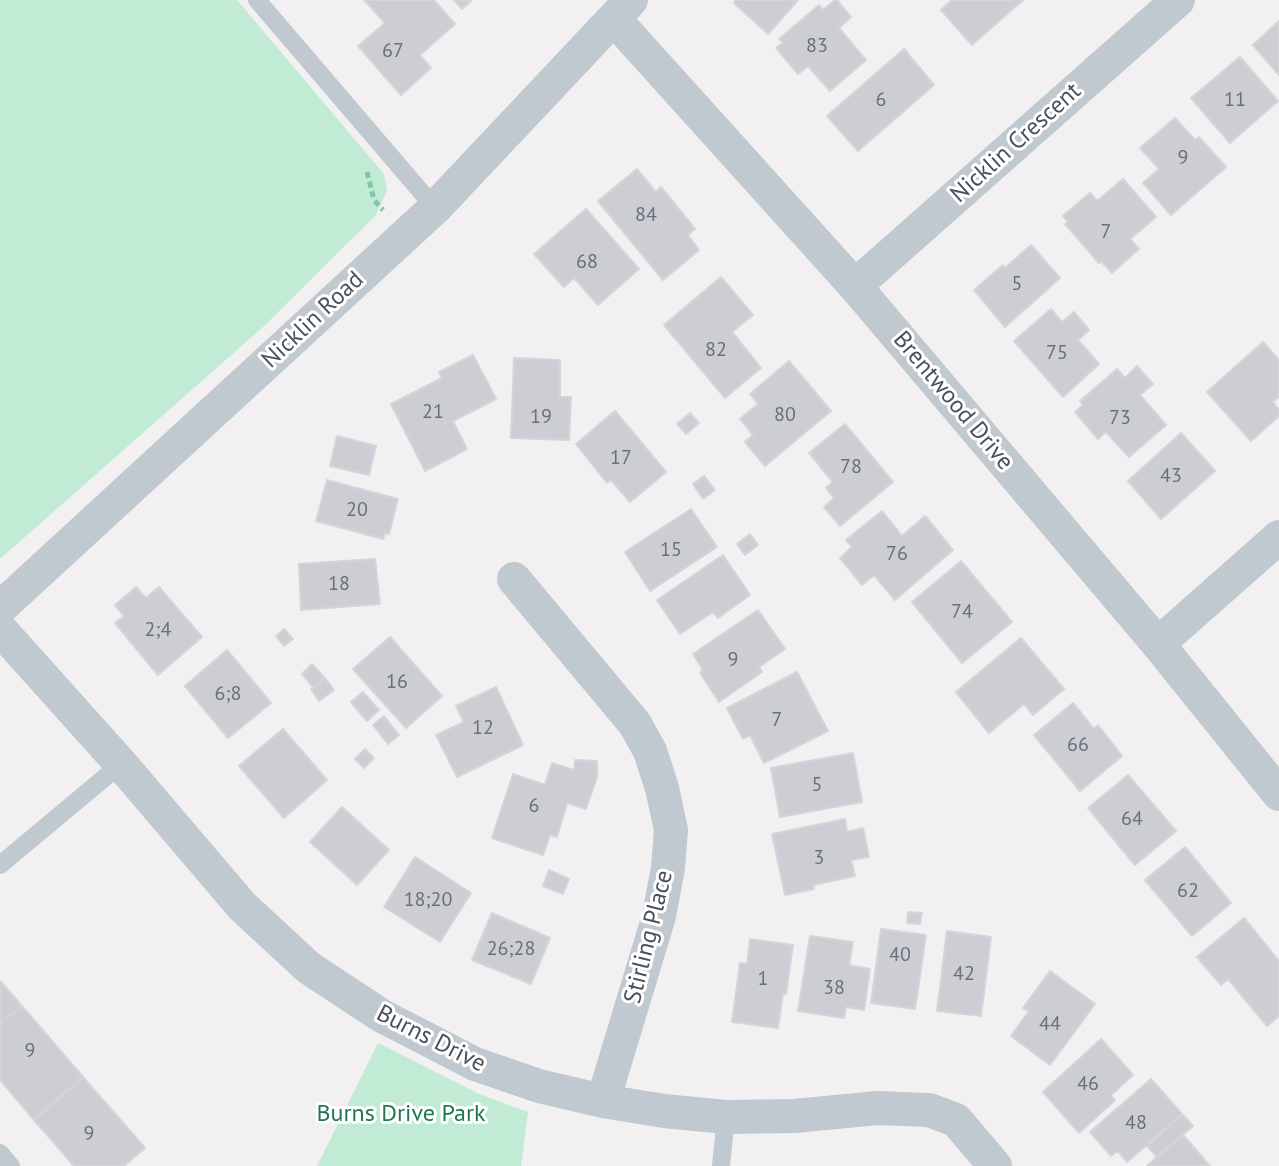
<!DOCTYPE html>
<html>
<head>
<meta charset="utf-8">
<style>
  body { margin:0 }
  canvas { display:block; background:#f2f0f0 }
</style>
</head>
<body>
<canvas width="1279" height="1166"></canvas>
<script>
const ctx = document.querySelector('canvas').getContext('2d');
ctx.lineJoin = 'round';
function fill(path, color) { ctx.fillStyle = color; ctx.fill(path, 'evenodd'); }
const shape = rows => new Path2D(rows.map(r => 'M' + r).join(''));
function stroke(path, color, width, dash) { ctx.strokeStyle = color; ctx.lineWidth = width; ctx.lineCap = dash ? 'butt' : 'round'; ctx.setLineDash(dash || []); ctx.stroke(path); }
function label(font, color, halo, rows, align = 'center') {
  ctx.font = font + ' "PT Sans",sans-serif'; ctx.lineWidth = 6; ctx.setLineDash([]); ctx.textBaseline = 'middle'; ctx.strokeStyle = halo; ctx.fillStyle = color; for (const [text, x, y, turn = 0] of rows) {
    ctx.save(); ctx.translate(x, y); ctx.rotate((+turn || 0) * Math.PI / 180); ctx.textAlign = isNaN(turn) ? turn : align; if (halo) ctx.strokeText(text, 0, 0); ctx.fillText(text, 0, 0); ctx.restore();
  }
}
const green = shape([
  [0,0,237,0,384,174,387,191,375,216,263,327,0,559],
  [378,1043,479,1094,528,1112,521,1166,317,1166]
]);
const building = shape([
  [364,0,434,0,455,24,420,55,431,68,401,95,358,46,385,23,364,0],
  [454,0,472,0,462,9,454,0],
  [736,0,798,0,768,34,734,3,736,0],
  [835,0,837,0,851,17,839,28,866,60,830,91,808,66,798,74,776,48,783,43,779,39,819,5,823,10,835,0],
  [952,0,1023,0,972,45,941,10,952,0],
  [1279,21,1279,75,1253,45,1279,21],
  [904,49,934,85,858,151,827,116,904,49],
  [1240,57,1278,101,1230,143,1191,98,1240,57],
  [1175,118,1195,140,1199,137,1226,167,1171,215,1143,183,1159,169,1140,148,1175,118],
  [637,169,656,192,661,187,695,229,688,235,699,250,663,280,598,201,637,169],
  [1123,179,1156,217,1130,239,1139,249,1112,273,1101,261,1099,263,1065,224,1068,222,1063,216,1090,193,1097,201,1123,179],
  [586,209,639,269,598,305,574,278,564,287,534,254,586,209],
  [1031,245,1060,278,1005,327,974,290,1003,265,1005,268,1031,245],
  [721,277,753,315,732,332,761,368,725,398,664,325,721,277],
  [1051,309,1062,322,1074,312,1089,330,1078,340,1099,364,1063,397,1014,341,1051,309],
  [1263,342,1279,360,1279,397,1273,402,1279,410,1279,416,1251,441,1207,392,1263,342],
  [473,355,496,399,453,421,467,449,425,471,391,404,442,378,439,372,473,355],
  [514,358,560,360,560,397,571,397,569,440,511,438,514,358],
  [789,361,831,411,765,466,745,442,753,435,740,419,758,404,750,394,789,361],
  [1137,366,1153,384,1140,395,1166,425,1129,457,1106,432,1098,439,1075,412,1083,405,1080,401,1117,369,1125,378,1137,366],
  [615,411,666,472,630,502,611,480,607,483,576,444,615,411],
  [690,413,699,423,686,434,677,424,690,413],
  [845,424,893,482,840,526,824,507,834,498,826,488,833,482,809,453,845,424],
  [1181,433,1215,471,1161,519,1128,481,1181,433],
  [337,436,376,446,369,475,330,466,337,436],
  [704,476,715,490,703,499,693,484,704,476],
  [327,480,398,499,389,534,385,533,383,539,316,521,327,480],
  [691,509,717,547,650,591,625,552,691,509],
  [882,511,902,536,925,516,953,550,895,600,874,575,862,585,840,558,852,547,846,540,882,511],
  [750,534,758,545,745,555,737,544,750,534],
  [723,555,750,595,718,618,713,612,680,634,657,600,723,555],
  [375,559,380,604,301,610,299,564,375,559],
  [961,561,1012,622,962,663,912,602,961,561],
  [136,587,146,598,159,587,202,637,158,675,115,623,124,616,115,605,136,587],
  [758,610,785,649,759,667,762,672,719,702,700,673,703,670,693,654,758,610],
  [284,629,293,639,284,646,276,636,284,629],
  [390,637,442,696,406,728,353,669,390,637],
  [1021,638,1064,689,1033,715,1024,704,989,733,956,692,1021,638],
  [227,650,271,703,228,738,185,686,227,650],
  [312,664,325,678,314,688,302,674,312,664],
  [797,672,828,731,764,763,750,735,743,739,727,708,797,672],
  [325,678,334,690,319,701,311,689,325,678],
  [496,687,523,745,457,777,436,735,464,722,456,706,496,687],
  [363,692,379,710,367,721,351,702,363,692],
  [1073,703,1094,729,1098,725,1122,756,1080,791,1034,735,1073,703],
  [384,716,399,735,388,744,373,725,384,716],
  [283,729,327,780,284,818,239,766,283,729],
  [365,749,374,758,364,768,355,759,365,749],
  [853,753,862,802,780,817,771,768,853,753],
  [575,760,597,761,597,777,586,809,567,803,557,837,550,835,543,855,492,838,513,774,545,785,552,763,574,770,575,760],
  [1128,775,1176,831,1135,865,1088,808,1128,775],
  [342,807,389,850,357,885,310,842,342,807],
  [845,819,847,832,863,828,869,857,851,860,855,876,813,885,814,889,785,895,772,834,845,819],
  [1185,847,1231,903,1192,936,1145,880,1185,847],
  [415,857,471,893,440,942,384,907,415,857],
  [549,870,569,879,563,894,543,886,549,870],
  [908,912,922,913,920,924,907,923,908,912],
  [492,913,550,938,531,984,472,960,492,913],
  [1244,918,1279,961,1279,1016,1267,1026,1228,979,1221,985,1197,957,1244,918],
  [881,929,926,935,915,1009,871,1003,881,929],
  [947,931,991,937,981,1016,937,1011,947,931],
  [810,936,853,942,849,965,870,969,864,1010,846,1007,844,1018,798,1011,810,936],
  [750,939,793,945,786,994,783,993,778,1028,732,1022,740,963,747,964,750,939],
  [1050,971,1095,1004,1050,1065,1011,1036,1029,1011,1023,1008,1050,971],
  [0,981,22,1006,0,1024,0,981],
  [22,1006,83,1077,34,1120,0,1080,0,1024,22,1006],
  [1101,1039,1133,1075,1111,1095,1115,1100,1079,1133,1043,1092,1101,1039],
  [83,1077,145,1148,124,1166,74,1166,34,1120,83,1077],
  [1151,1079,1182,1114,1127,1162,1118,1151,1111,1156,1090,1132,1151,1079],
  [1182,1114,1193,1126,1157,1157,1147,1146,1182,1114],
  [1183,1135,1210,1166,1147,1166,1157,1157,1183,1135]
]);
const path = shape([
  [367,172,374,200,383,210]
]);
const lane = shape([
  [257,0,435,208],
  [0,865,121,764],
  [0,1153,11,1166],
  [721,1166,726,1117]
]);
const street = shape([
  [615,20,855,286,1158,644,1279,794],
  [855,286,1178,0],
  [514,579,635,724,650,751,662,788,671,830,668,868,659,916,603,1101],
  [0,608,435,208,631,0],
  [0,629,121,764,242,906,309,968,382,1016,475,1064,539,1086,603,1101,664,1111,726,1117,795,1116,877,1108,929,1110,956,1120,995,1166],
  [1158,644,1279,537]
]);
const numberNames = [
  ["83",817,46],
  ["67",393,51],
  ["6",881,100],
  ["11",1235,100],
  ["9",1183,158],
  ["84",646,215],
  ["7",1106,232],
  ["68",587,262],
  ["5",1017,284],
  ["82",716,350],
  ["75",1057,353],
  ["21",433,412],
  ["80",785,415],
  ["19",541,417],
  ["73",1120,418],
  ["17",621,458],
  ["78",851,467],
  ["43",1171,476],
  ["20",357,510],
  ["15",671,550],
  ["76",897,554],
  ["18",339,584],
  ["74",962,612],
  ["2;4",158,630],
  ["9",733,660],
  ["16",397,682],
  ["6;8",228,694],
  ["7",777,720],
  ["12",483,728],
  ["66",1078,745],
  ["5",817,785],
  ["6",534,806],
  ["64",1132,819],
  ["3",819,858],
  ["62",1188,891],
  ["18;20",428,900],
  ["26;28",511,949],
  ["40",900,955],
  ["42",964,974],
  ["1",763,979],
  ["38",834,988],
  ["44",1050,1024],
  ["9",30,1051],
  ["46",1088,1084],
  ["48",1136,1123],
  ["9",89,1134]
];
const streetNames = [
  ["Nicklin Crescent",1016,143,-42],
  ["Nicklin Road",313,320,-43],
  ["Brentwood Drive",953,401,50],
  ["Stirling Place",649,937,-76],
  ["Burns Drive",431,1039,27]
];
const parkNames = [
  ["Burns Drive Park",401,1114]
];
fill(green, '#c2ebd5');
fill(building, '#cdced4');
stroke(building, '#d4d5da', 2);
stroke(path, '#7dc6a8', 5, [6, 4]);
stroke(lane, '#c1c9d0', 18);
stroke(street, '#c1c9d0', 34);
label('20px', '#6a7079', null, numberNames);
label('24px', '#49515b', '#fff', streetNames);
label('24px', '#1f7752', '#fff', parkNames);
</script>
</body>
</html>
